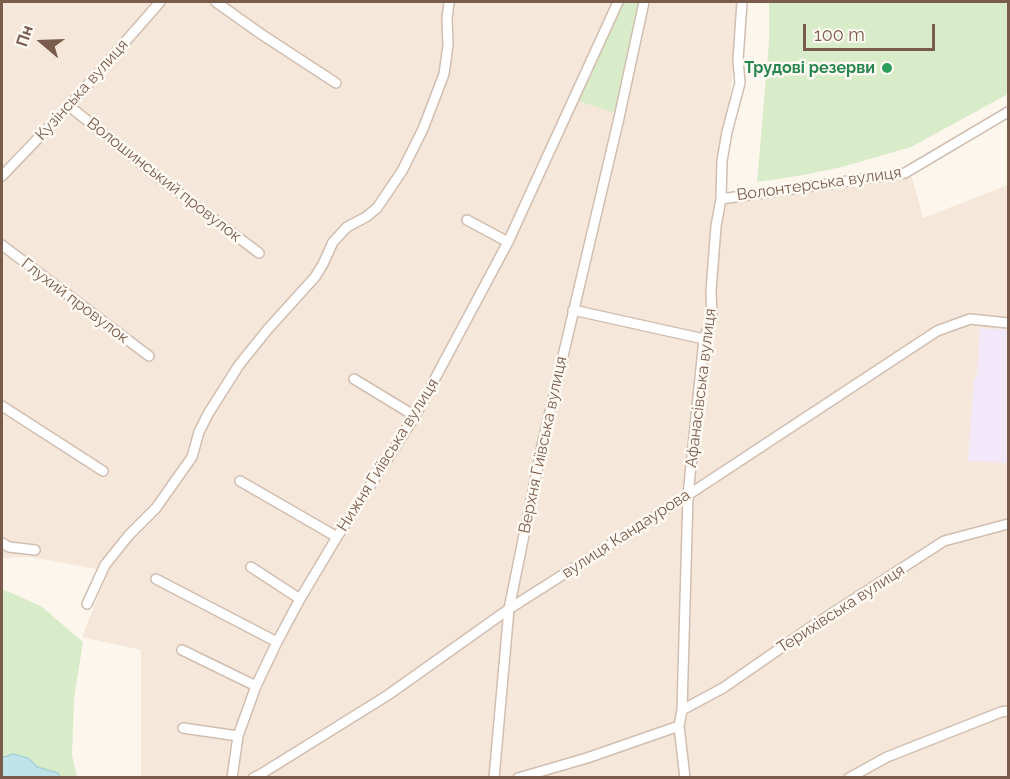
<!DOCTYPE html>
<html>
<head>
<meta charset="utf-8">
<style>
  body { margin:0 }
  #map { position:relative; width:1010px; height:779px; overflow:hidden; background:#fdf6ec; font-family:Raleway,sans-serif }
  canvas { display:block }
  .frame { position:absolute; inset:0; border:3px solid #7a5c4d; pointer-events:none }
  .north { position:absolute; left:12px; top:12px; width:60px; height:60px; -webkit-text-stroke:4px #fffaf3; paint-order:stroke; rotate:289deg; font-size:16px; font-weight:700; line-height:24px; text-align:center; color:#7a5c4d }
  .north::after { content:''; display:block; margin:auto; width:21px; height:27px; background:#7a5c4d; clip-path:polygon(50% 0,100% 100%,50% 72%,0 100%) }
  .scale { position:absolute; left:803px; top:24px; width:132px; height:27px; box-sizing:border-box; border:3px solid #7a5c4d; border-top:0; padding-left:8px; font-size:18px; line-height:21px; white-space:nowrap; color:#7a5c4d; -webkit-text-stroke:4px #fffaf3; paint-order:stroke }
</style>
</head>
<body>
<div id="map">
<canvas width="1010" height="779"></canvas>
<div class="frame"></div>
<div class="north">Пн</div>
<div class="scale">100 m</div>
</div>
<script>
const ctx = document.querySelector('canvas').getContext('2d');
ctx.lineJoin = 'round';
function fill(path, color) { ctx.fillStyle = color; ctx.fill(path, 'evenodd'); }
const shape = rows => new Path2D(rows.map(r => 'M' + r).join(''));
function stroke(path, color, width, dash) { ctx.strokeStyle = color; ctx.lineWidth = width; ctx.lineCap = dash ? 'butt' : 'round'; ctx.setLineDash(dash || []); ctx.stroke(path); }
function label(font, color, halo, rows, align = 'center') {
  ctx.font = font + ' Raleway,sans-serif'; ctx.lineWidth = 5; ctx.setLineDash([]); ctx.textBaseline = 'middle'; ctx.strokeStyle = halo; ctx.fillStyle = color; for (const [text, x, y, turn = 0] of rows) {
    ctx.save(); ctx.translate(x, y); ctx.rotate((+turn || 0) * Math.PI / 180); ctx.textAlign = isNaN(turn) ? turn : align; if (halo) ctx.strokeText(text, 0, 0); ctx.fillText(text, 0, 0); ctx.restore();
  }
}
const residential = shape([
  [2,2,739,2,734,63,717,202,912,177,923,218,1008,185,1008,777,141,777,141,650,82,637,108,571,31,557,2,558]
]);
const education = shape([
  [980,328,1008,330,1008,463,968,461,974,378,977,376]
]);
const green = shape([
  [623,2,640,2,616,113,578,101],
  [769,2,1008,2,1008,94,911,147,842,167,798,176,757,182,769,42],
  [2,589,41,606,83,642,74,698,72,755,77,777,60,777,58,773,37,767,28,758,13,754,5,757,2,757]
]);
const water = shape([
  [13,754,28,758,37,767,58,773,60,777,2,777,2,757,5,757,13,754]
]);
const minor = shape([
  [216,2,261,34,336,83],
  [69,106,163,181,259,253],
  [2,176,69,106,160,2],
  [721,199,905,173,1008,112],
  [467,220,508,242],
  [2,245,149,356],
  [573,310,704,339],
  [354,379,415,416],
  [2,406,103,471],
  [240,481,337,537],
  [2,543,9,547,35,550],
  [251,567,300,599],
  [156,579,277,642],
  [87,604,105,565,129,535,156,508,192,457,199,432,208,414,239,365,268,329,315,277,323,264,333,242,347,227,366,217,377,208,402,171,423,129,444,74,448,45,447,19,449,2],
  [182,650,256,686],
  [682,710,723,688,811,627,944,541,1008,524],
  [183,728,238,736],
  [232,778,238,736,256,686,277,642,300,599,337,537,415,416,508,242,618,2],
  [253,778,261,774,388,695,509,609,688,495,937,331,970,319,1008,323],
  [494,778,509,609,543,441,619,118,644,2],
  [518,778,587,758,679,726],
  [685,778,679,726,682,710,688,495,704,339,712,318,711,291,716,226,721,199,722,161,727,132,740,83,738,60,742,2],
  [849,778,887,757,1001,712,1008,711]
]);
const markers = [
  [887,68,6,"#2e9e5b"]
];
const leisureNames = [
  ["Трудові резерви",875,68]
];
const streetNames = [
  ["Кузінська вулиця",82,90,-48],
  ["Волошинський провулок",164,180,38],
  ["Волонтерська вулиця",819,184,-8],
  ["Глухий провулок",75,301,37],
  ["Афанасівська вулиця",701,388,-83],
  ["Верхня Гиївська вулиця",543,445,-78],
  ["Нижня Гиївська вулиця",388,455,-58],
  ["вулиця Кандаурова",626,534,-33],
  ["Терихівська вулиця",841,609,-33]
];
fill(residential, '#f5e8da');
fill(education, '#f3e8fa');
fill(green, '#d8ecc9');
fill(water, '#bfe3e8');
stroke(water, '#a5d3da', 1.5);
stroke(minor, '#d1beb0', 12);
stroke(minor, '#fff', 9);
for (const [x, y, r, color] of markers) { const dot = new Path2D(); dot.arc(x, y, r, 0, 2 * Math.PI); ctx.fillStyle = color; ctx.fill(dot); stroke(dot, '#fffaf3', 2); }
label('bold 16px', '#27864d', '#fffaf3', leisureNames, 'right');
label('16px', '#7a5c4d', '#fffaf3', streetNames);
</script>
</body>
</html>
